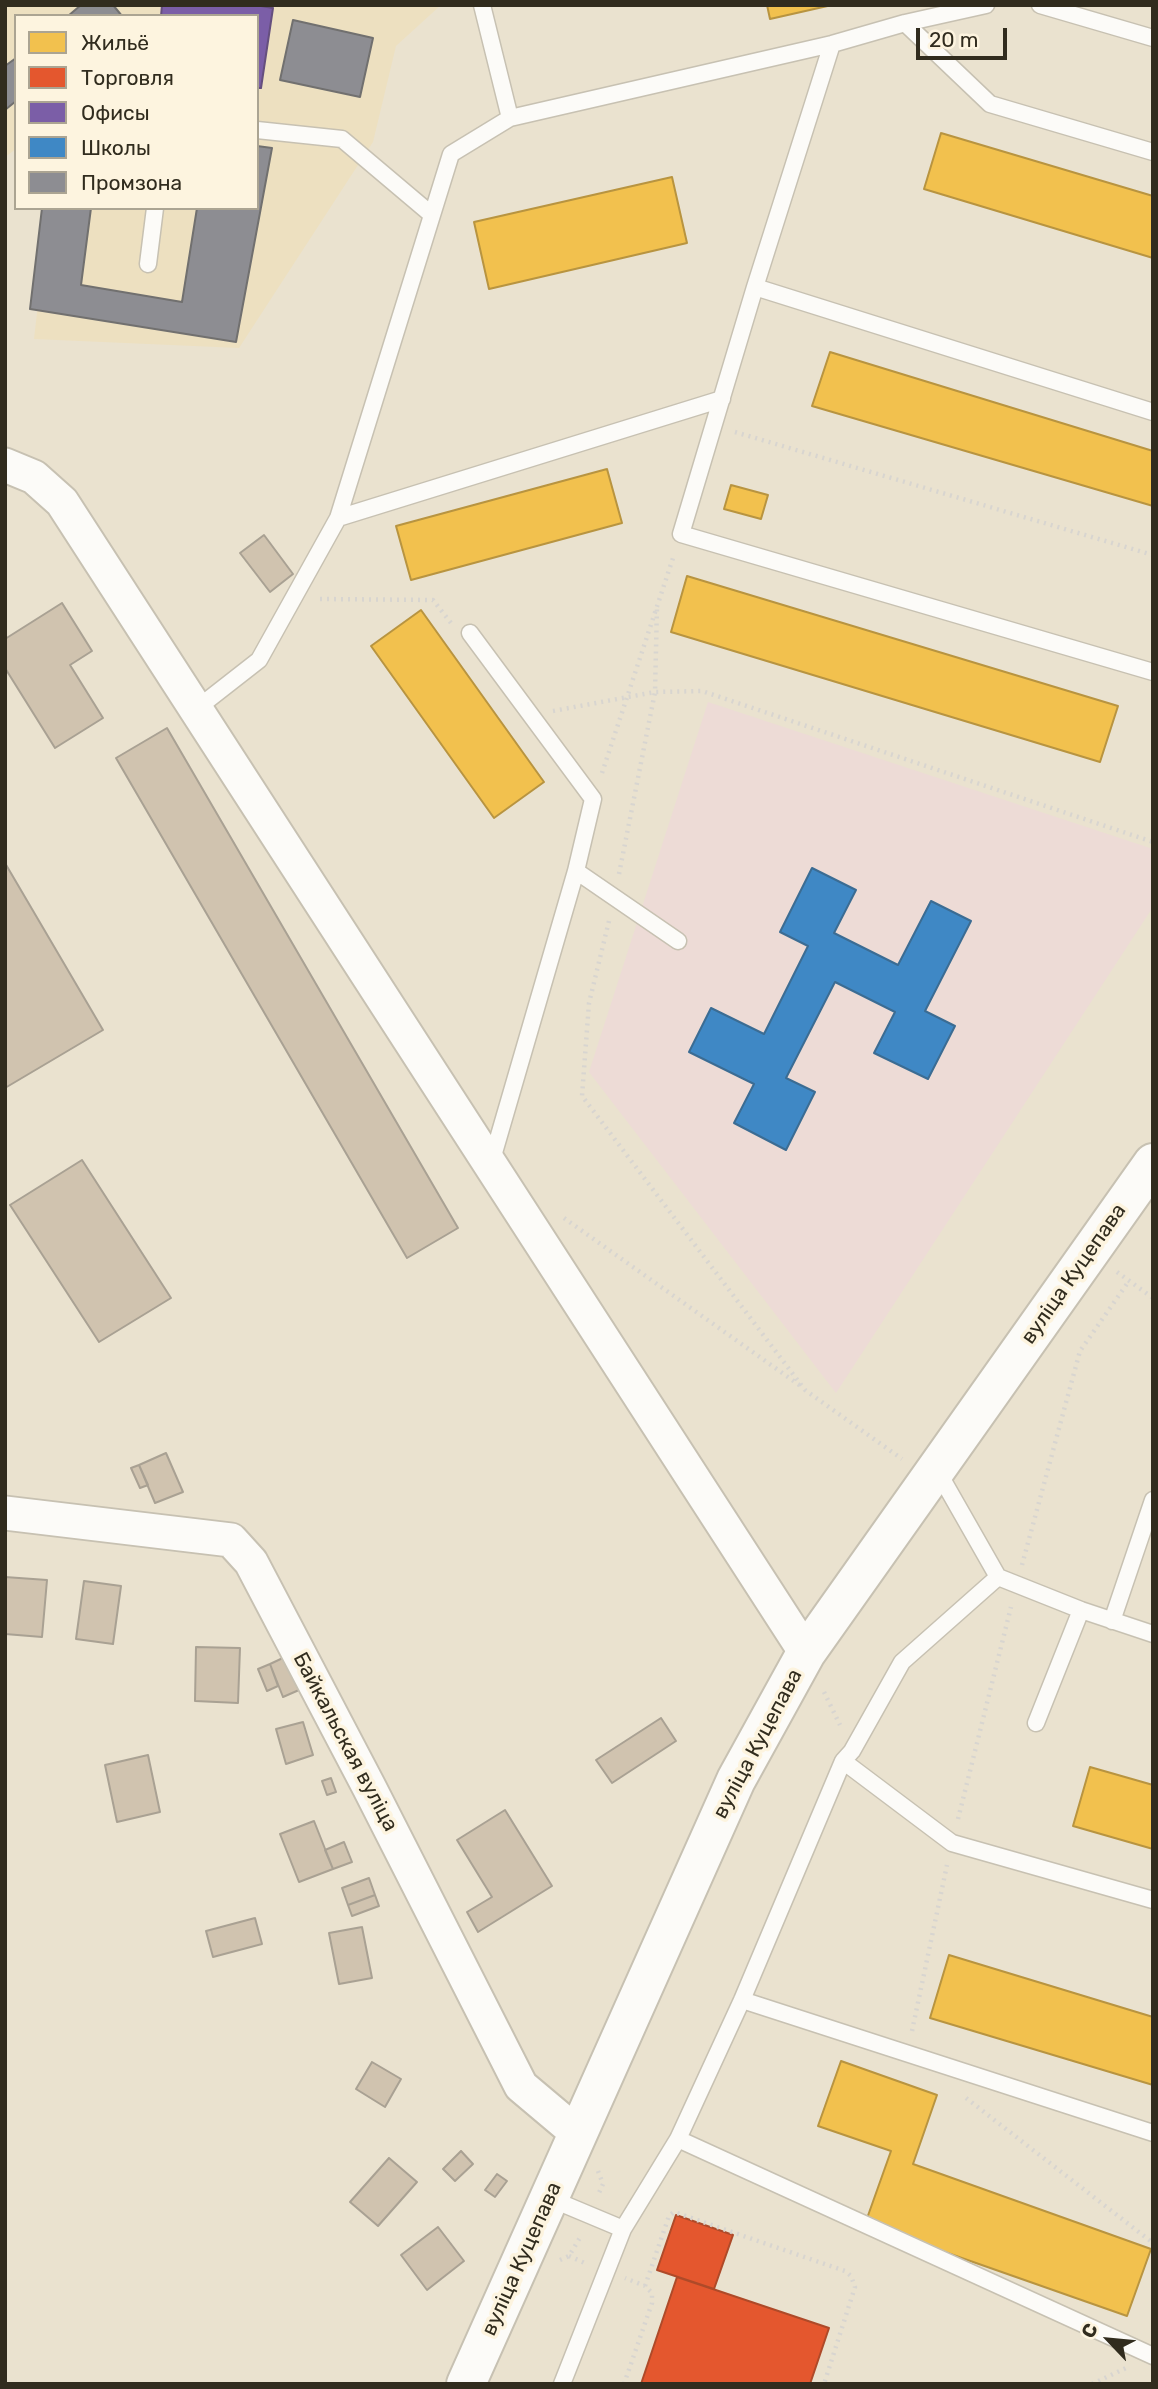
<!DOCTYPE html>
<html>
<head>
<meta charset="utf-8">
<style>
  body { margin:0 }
  #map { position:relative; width:1158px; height:2389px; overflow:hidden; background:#eae2cf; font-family:Rubik,sans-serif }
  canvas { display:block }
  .frame { position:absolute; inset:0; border:7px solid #312c1e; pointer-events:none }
  .legend { position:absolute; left:14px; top:14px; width:245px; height:196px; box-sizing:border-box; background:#fdf4df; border:2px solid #aba492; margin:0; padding:9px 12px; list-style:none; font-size:21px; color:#312c1e }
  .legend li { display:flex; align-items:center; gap:14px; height:35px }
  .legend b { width:35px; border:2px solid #aba492 }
  .north { position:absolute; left:1074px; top:2305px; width:70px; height:70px; -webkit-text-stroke:5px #fdf4df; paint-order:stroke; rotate:296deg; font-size:19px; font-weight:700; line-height:28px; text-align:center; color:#312c1e }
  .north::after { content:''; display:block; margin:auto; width:24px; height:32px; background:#312c1e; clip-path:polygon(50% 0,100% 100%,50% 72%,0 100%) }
  .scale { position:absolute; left:916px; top:28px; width:91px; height:32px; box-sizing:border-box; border:4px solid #312c1e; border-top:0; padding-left:9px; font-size:21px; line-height:24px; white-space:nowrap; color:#312c1e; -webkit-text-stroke:5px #fdf4df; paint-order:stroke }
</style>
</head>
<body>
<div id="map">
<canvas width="1158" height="2389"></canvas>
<div class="frame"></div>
<ul class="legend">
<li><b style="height:19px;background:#f2c14e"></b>Жильё</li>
<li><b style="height:19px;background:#e4572e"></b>Торговля</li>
<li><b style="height:19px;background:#7b5ea7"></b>Офисы</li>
<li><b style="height:19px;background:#3f88c5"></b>Школы</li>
<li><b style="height:19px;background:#8d8d92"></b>Промзона</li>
</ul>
<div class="north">С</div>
<div class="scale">20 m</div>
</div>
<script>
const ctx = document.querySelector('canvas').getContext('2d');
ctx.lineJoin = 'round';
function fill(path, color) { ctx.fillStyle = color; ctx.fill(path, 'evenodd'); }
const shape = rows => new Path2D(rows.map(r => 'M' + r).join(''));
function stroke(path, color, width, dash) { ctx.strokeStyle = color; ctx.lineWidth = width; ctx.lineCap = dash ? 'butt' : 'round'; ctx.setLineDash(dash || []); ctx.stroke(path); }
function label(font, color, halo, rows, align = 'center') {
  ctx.font = font + ' Rubik,sans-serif'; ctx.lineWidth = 7; ctx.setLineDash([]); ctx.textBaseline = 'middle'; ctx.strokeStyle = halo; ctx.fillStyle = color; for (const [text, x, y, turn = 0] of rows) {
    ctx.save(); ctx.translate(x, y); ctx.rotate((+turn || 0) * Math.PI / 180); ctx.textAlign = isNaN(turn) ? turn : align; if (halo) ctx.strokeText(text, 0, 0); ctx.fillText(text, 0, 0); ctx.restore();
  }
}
const built = shape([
  [5,5,441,5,396,46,373,142,239,348,34,339,49,208,257,208,257,16,16,16,16,149,5,157]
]);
const education = shape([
  [708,702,1153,849,1153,907,836,1393,589,1072]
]);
const homes = shape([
  [767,5,832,5,770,19,767,5],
  [941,133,1153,196,1153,258,924,189,941,133],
  [672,177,687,243,489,289,474,222,672,177],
  [830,352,1153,451,1153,506,812,406,830,352],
  [607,469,622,523,411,580,396,526,607,469],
  [731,485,768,495,761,519,724,509,731,485],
  [687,576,1118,706,1100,762,671,632,687,576],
  [421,610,544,782,494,818,371,646,421,610],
  [1090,1767,1153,1785,1153,1849,1073,1826,1090,1767],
  [949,1955,1153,2017,1153,2085,930,2018,949,1955],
  [841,2061,937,2095,913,2164,1151,2249,1127,2316,865,2224,891,2151,818,2126,841,2061]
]);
const shops = shape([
  [676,2215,733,2235,714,2289,657,2270,676,2215],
  [677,2277,829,2328,810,2384,641,2384,677,2277]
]);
const offices = shape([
  [162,5,255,5,273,8,261,88,257,88,257,16,161,16,162,5]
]);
const schools = shape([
  [812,868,856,890,834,933,898,965,931,901,971,921,925,1011,955,1026,928,1079,874,1053,895,1012,835,982,786,1078,815,1092,786,1150,734,1123,754,1084,689,1052,711,1008,764,1034,808,946,780,932,812,868]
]);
const industry = shape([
  [81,5,113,5,122,16,68,16,81,5],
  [293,20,373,38,360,97,280,80,293,20],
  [16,58,16,101,5,110,5,66,16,58],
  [257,146,272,148,236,342,30,309,42,208,91,208,81,285,182,302,197,208,257,208,257,146]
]);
const building = shape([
  [264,535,293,574,270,592,240,553,264,535],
  [62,603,92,651,70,665,103,718,55,748,5,668,5,639,62,603],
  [167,728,458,1228,407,1258,116,758,167,728],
  [5,863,103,1030,5,1088,5,863],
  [82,1160,171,1298,99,1342,10,1205,82,1160],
  [166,1453,183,1492,155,1503,139,1465,166,1453],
  [139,1465,148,1485,140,1488,131,1468,139,1465],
  [5,1577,47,1580,42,1637,5,1634,5,1577],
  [84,1581,121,1586,113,1644,76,1639,84,1581],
  [196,1647,240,1648,238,1703,195,1701,196,1647],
  [285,1657,299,1690,283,1697,270,1664,285,1657],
  [270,1664,278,1686,267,1691,258,1669,270,1664],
  [661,1718,676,1741,612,1783,596,1760,661,1718],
  [303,1722,313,1755,286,1764,276,1729,303,1722],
  [148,1755,160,1812,117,1822,105,1765,148,1755],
  [331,1778,336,1792,327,1795,322,1781,331,1778],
  [505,1810,552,1886,478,1932,467,1912,492,1897,457,1840,505,1810],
  [314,1821,333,1869,299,1882,280,1834,314,1821],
  [344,1842,352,1862,333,1869,325,1850,344,1842],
  [369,1878,375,1895,348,1905,342,1888,369,1878],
  [375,1895,379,1906,352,1916,348,1905,375,1895],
  [255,1918,262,1944,213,1957,206,1931,255,1918],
  [362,1927,372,1978,339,1984,329,1933,362,1927],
  [372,2062,401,2079,385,2107,356,2089,372,2062],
  [461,2151,473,2164,455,2181,443,2169,461,2151],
  [389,2158,417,2182,378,2226,350,2202,389,2158],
  [497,2174,507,2181,495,2197,485,2190,497,2174],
  [438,2227,464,2261,427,2290,401,2255,438,2227]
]);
const path = shape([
  [735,432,1153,555],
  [320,599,433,600,451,623],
  [553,711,655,692,702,691,1153,842],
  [602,773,674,555],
  [619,874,655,692,657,606],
  [609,921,589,1003,582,1096,805,1390,902,1459],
  [564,1218,802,1387],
  [1117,1272,1153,1298],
  [1022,1565,1080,1351,1129,1281],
  [824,1692,840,1725],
  [958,1819,1011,1607],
  [912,2031,947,1865],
  [966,2098,1153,2243],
  [598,2171,603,2184,598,2195],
  [569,2256,587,2264],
  [560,2260,569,2256,581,2236],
  [645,2286,669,2216,674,2212,845,2271,851,2276,855,2287,824,2384],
  [624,2384,652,2303,652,2293,645,2286,625,2278],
  [1092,2384,1126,2368]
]);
const lane = shape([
  [482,5,510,118],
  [1040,5,1153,38],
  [905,23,990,104,1153,152],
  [832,44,755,287,681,534,1153,672],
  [257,130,342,139,432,215],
  [148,264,155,208],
  [755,287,1153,412],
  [338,518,722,399],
  [470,633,593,799,576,871,491,1163],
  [195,710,259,660,338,518,451,154,510,118,832,44,905,23,986,5],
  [576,871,678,941],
  [937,1470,998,1577,1081,1610,1153,1634],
  [998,1577,902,1662,852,1751,843,1761,952,1843,1153,1900],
  [1112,1621,1153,1500],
  [1036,1723,1081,1610],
  [742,2000,1153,2133],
  [678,2139,1153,2356],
  [549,2198,623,2229,678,2139,742,2000,843,1761],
  [562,2384,623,2229]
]);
const street = shape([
  [5,465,34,477,62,502,806,1653],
  [5,1513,231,1540,251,1562,369,1787,521,2086,578,2134]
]);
const secondary = shape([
  [466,2384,736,1780,806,1653,1153,1163]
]);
const streetNames = [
  ["вуліца Куцепава",1074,1274,-55],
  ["Байкальская вуліца",345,1742,62],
  ["вуліца Куцепава",758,1744,-62],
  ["вуліца Куцепава",522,2259,-66]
];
fill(built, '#ede0c0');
fill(education, '#eddbd6');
fill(homes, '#f2c14e');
stroke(homes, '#b89440', 2);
fill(shops, '#e4572e');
stroke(shops, '#ae4a29', 2);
fill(offices, '#7b5ea7');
stroke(offices, '#654f7e', 2);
fill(schools, '#3f88c5');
stroke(schools, '#3b6c93', 2);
fill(industry, '#8d8d92');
stroke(industry, '#71706f', 2);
fill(building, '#d0c3af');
stroke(building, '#a9a193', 2);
stroke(lane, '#c7c1b2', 19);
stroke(street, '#c7c1b2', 37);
stroke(secondary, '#c7c1b2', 42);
stroke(path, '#d8d5d0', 4.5, [2, 5]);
stroke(lane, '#fcfbf8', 16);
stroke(street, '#fcfbf8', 33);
stroke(secondary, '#fcfbf8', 38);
label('21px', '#312c1e', '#fdf4df', streetNames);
</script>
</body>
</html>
